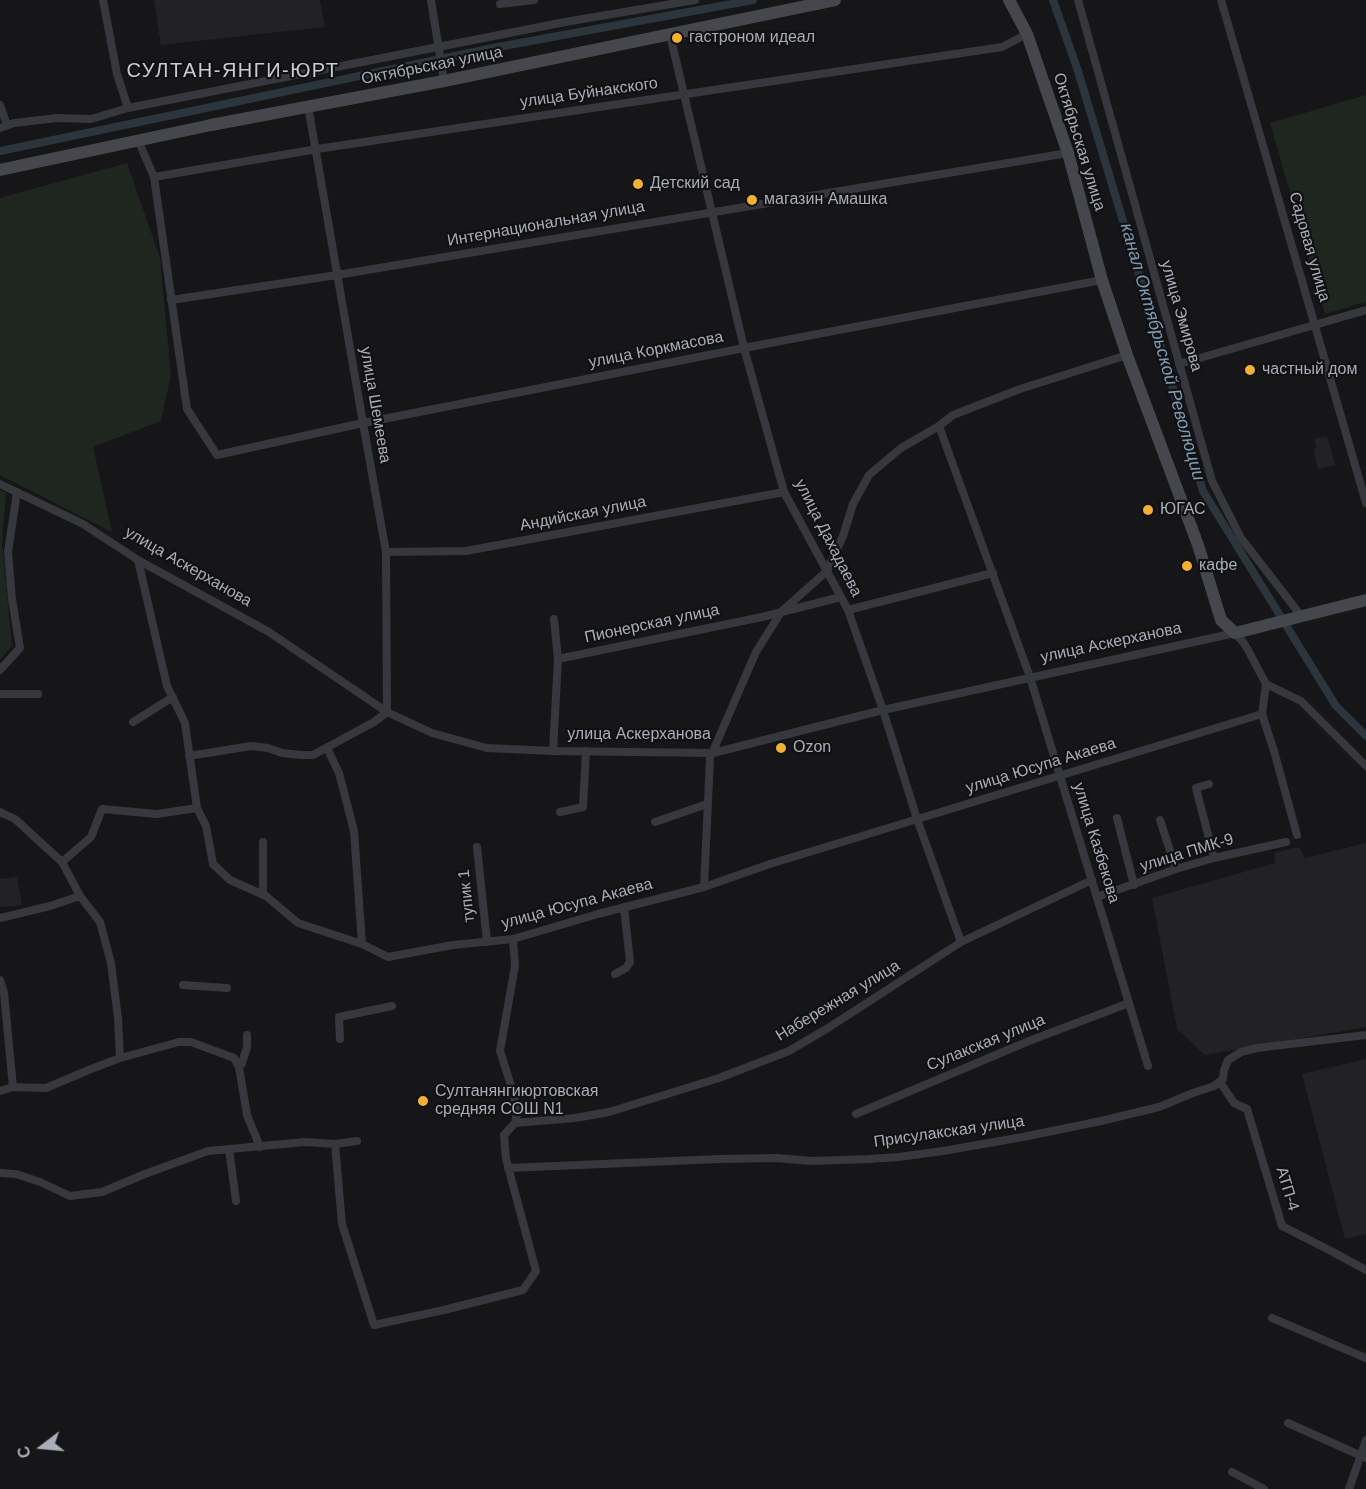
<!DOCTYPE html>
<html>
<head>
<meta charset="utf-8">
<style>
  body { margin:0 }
  #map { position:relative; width:1366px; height:1489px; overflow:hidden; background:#161618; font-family:Arial,sans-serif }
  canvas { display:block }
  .north { position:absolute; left:12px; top:1417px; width:60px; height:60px; -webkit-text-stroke:4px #111113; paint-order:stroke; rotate:254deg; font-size:16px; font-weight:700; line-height:24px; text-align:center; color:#a8adb8 }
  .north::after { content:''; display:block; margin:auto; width:21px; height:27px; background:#a8adb8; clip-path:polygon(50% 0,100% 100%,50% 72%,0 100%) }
</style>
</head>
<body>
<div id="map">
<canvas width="1366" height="1489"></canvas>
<div class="north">С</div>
</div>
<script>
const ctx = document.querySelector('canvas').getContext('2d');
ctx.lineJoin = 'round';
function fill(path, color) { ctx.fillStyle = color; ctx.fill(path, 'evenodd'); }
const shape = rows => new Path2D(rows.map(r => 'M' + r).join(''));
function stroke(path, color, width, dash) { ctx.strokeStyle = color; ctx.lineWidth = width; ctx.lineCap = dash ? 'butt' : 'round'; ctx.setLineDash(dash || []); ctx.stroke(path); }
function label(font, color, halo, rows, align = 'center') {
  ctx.font = font + ' Arial,sans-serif'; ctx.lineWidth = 4.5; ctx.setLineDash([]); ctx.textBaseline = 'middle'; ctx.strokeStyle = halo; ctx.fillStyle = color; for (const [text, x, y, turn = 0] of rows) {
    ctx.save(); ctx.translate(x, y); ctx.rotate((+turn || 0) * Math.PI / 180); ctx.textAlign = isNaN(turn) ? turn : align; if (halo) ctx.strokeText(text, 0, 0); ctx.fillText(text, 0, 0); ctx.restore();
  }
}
const built = shape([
  [154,0,320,0,325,27,161,45],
  [1327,436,1335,465,1318,469,1313,449,1317,448,1314,439],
  [1366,843,1366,1027,1205,1055,1177,1029,1152,898,1275,863,1274,853,1299,847,1305,858],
  [17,877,22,905,0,907,0,879],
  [1366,1059,1366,1234,1345,1239,1302,1074]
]);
const green = shape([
  [1366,95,1366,302,1325,314,1270,123],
  [127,163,160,258,171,375,161,421,93,447,112,532,0,475,0,198],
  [0,490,6,493,2,544,12,646,0,660]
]);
const canal = shape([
  [1053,0,1078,71,1162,351,1203,491,1336,706,1366,736],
  [0,151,498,47,753,0]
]);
const street = shape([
  [103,0,117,74,128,108],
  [431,0,444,81],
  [1078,0,1212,481,1241,538,1302,617],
  [1221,0,1366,503],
  [500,4,534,0],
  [670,35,744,348,784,492,848,610,883,710,917,819,961,942],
  [0,105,7,125],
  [0,128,14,123,57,118,91,119,128,108,438,47,565,22,695,0],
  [138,140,154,177,187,409,217,455,363,423,744,348,1102,280],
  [154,177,317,149,1002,47,1027,34],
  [171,300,337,275,1068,153],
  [1179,364,1366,310],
  [939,426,1030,677,1148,1066],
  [0,484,83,524,138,560,269,632,387,712,432,733,487,748,553,751,713,753,883,710,1235,633,1243,642,1248,650,1266,684,1262,714,1274,751,1297,835],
  [386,552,466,551,784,492],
  [138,560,167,686,185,723,197,808,206,826,213,864,230,880,266,896,298,923,362,944,388,957,453,945,513,939,598,914,704,887,770,864,1262,714],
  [848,610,993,573],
  [554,619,558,659],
  [0,670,20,648,12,599,8,552,17,492],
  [1266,684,1301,701,1366,766],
  [0,694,38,694],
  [133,722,173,697],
  [327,748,339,773,354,831,362,944],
  [553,751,558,659,762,617,841,597],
  [189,756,251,746,268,748,282,753,301,755,313,755,374,722,387,712,386,552,363,423,308,106],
  [1209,784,1196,788,1214,858],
  [0,812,15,819,62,862,80,896,100,922,111,963,118,1018,120,1058],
  [560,812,583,807,586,751],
  [1117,818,1134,885],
  [1160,820,1176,869],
  [655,822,707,804],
  [477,847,487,942],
  [62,862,91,837,102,809,157,814,197,808],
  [704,887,710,758,756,652,781,612,827,571,843,536,853,504,869,475,901,448,939,426,953,415,1020,389,1127,355],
  [263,895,263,842],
  [1097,897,1176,869,1214,858,1286,842],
  [0,918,50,906,80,896],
  [615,974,626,968,630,962,624,907],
  [0,980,4,993,13,1087],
  [183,985,227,988],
  [340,1039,339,1017,392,1006],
  [239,1067,242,1063,247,1047,247,1035],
  [1220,1082,1234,1103,1247,1109,1282,1226,1333,1252,1366,1270],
  [0,1091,13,1087,46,1088,91,1069,120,1058,179,1042,191,1042,234,1058,239,1067,247,1115,260,1147],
  [856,1114,1029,1041,1129,1003],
  [515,1123,575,1118,609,1112,719,1078,789,1051,828,1028,961,942,1092,880],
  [335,1144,342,1224,374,1325,444,1310,523,1290,536,1271,506,1159,504,1135,515,1123,517,1113,514,1095,500,1051,515,966,513,939],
  [229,1149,236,1201],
  [508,1168,720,1159,776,1158,812,1161,869,1159,899,1157,943,1151,1023,1137,1101,1121,1159,1107,1193,1093,1214,1086,1223,1079,1224,1070,1228,1060,1241,1052,1257,1048,1366,1035],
  [0,1173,16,1174,40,1182,70,1196,102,1192,145,1174,208,1151,305,1142,335,1144,357,1141],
  [1272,1318,1366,1358],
  [1288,1423,1366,1458],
  [1232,1472,1264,1489],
  [1349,1489,1366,1440]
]);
const secondary = shape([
  [1009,0,1027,34,1068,153,1102,280,1127,355,1198,545,1221,620,1235,633,1366,600],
  [0,170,211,125,444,81,835,0]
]);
const markers = [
  [677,38,6,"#f2b134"],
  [638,184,6,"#f2b134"],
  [752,200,6,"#f2b134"],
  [1250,370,6,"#f2b134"],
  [1148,510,6,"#f2b134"],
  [1187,566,6,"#f2b134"],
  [781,748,6,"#f2b134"],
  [423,1101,6,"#f2b134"]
];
const poiNames = [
  ["гастроном идеал",689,38],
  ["Детский сад",650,184],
  ["магазин Амашка",764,200],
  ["частный дом",1262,370],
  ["ЮГАС",1160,510],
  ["кафе",1199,566],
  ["Ozon",793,748],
  ["Султанянгиюртовская",435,1092],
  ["средняя СОШ N1",435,1110]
];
const streetNames = [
  ["Октябрьская улица",432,66,-11],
  ["улица Буйнакского",589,93,-8],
  ["Октябрьская улица",1079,142,73],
  ["Интернациональная улица",546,224,-10],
  ["Садовая улица",1309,247,74],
  ["улица Эмирова",1181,316,74],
  ["улица Коркмасова",656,350,-11],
  ["улица Шемеева",375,405,80],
  ["Андийская улица",583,514,-11],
  ["улица Дахадаева",828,538,63],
  ["улица Аскерханова",188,567,30],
  ["Пионерская улица",652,624,-12],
  ["улица Аскерханова",1111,643,-12],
  ["улица Аскерханова",639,735],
  ["улица Юсупа Акаева",1041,766,-17],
  ["улица Казбекова",1096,843,73],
  ["улица ПМК-9",1187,853,-17],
  ["тупик 1",467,896,-96],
  ["улица Юсупа Акаева",577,904,-15],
  ["Набережная улица",838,1001,-31],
  ["Сулакская улица",986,1043,-22],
  ["Присулакская улица",949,1132,-8],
  ["АТП-4",1287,1189,73]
];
const waterNames = [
  ["канал Октябрьской Революции",1162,352,74]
];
const quarterNames = [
  ["СУЛТАН-ЯНГИ-ЮРТ",233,71]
];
fill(built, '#222225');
fill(green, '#1e261f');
stroke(canal, '#2c353c', 8);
stroke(street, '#37383d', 8);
stroke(secondary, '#45474d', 12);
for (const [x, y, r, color] of markers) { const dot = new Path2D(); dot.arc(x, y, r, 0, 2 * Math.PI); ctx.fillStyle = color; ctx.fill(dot); stroke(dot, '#111113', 2); }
label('16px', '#a8adb8', '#111113', poiNames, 'left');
label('16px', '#a8adb8', '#111113', streetNames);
label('italic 18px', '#7f9bb3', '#111113', waterNames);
ctx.letterSpacing = '1.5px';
label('20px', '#c9ccd4', '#111113', quarterNames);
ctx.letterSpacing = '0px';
</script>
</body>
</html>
